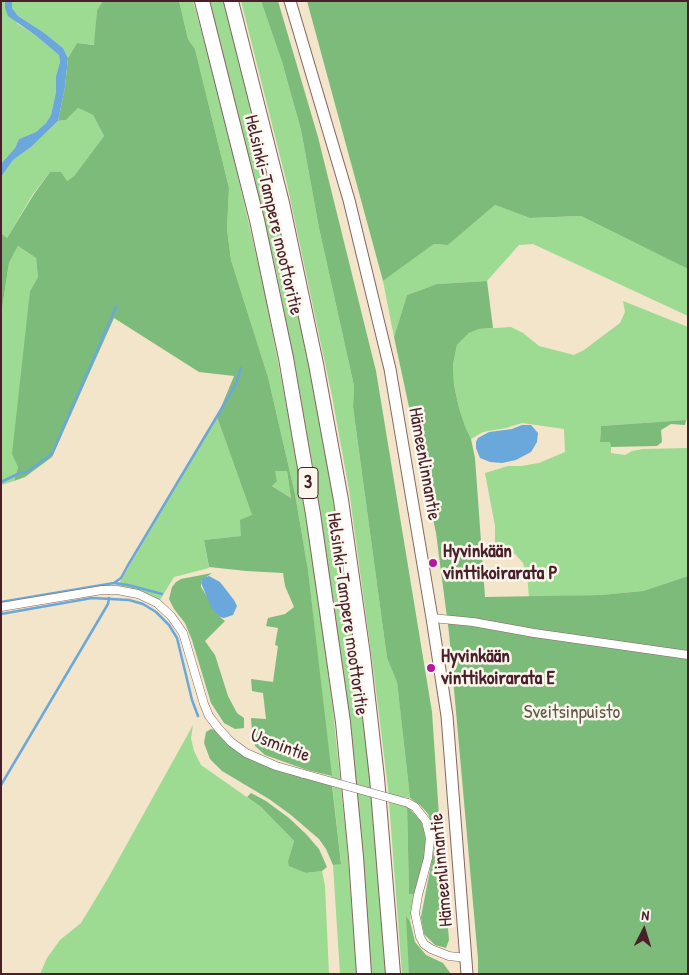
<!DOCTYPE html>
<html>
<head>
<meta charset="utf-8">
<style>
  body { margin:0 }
  #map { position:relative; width:689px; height:975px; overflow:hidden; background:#f2e5ca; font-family:"Patrick Hand",sans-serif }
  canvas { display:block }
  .frame { position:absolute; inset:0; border:2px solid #4a1f2b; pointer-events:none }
  .north { position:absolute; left:619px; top:905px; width:50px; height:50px; -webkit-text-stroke:4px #fbf7ec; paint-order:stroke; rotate:5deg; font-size:14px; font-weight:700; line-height:20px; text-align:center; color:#4a1f2b }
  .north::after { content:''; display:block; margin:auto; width:18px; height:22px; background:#4a1f2b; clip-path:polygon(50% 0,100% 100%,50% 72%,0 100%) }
</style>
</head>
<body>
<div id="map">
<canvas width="689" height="975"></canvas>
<div class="frame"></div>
<div class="north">N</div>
</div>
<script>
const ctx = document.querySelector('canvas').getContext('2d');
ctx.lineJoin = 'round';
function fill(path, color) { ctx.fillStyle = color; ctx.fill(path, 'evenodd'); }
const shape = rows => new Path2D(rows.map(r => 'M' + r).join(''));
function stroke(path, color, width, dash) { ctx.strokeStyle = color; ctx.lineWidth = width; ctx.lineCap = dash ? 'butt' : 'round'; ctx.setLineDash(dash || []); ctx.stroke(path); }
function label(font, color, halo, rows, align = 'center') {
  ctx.font = font + ' "Patrick Hand",sans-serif'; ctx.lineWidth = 5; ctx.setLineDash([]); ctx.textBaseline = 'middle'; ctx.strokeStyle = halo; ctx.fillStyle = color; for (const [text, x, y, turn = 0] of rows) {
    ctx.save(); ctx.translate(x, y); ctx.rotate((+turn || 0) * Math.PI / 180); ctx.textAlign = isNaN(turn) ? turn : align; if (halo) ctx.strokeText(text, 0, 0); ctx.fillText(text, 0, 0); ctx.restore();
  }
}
const green = shape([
  [1,1,5,1,5,8,18,24,35,35,59,55,60,62,56,76,56,92,51,115,46,123,36,132,19,139,15,148,1,164],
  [12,1,103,1,97,10,95,45,77,43,68,58,63,48,43,32,18,16,12,8],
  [179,1,193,1,220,99,264,289,290,424,314,564,333,711,347,845,357,974,340,974,333,865,341,863,308,570,295,494,268,377,231,260,227,229,229,188,195,49,188,39],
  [209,1,225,1,291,266,331,475,359,675,372,786,387,974,371,974,366,896,343,676,315,479,293,357,276,270,257,191],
  [241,1,261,1,282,62,301,130,319,228,354,386,353,407,387,658,397,681,410,798,404,797,402,804,407,806,409,894,414,894,410,921,407,917,411,974,402,974,388,788,375,682,349,490,332,396,287,184],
  [78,108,93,115,104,136,74,176,67,181,50,172,33,194,7,238,1,233,1,177,13,160,31,147,58,121,66,120],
  [495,205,530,218,581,216,688,269,688,316,533,244,519,245,487,281,437,284,407,295,394,337,383,281,434,244,448,245],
  [18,246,36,258,38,277,30,291,18,467,14,481,1,485,1,315,9,263],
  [623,301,688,327,688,420,601,426,600,442,611,442,611,453,625,455,632,451,643,449,688,448,688,576,643,591,601,595,529,597,527,575,523,563,515,554,495,553,495,526,485,473,508,466,521,466,539,463,565,452,564,429,522,423,506,428,483,432,471,439,465,426,459,408,454,385,453,365,457,345,469,333,479,329,511,327,523,333,539,346,574,355,584,350,620,323,625,312],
  [217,417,252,515,242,536,204,540,209,568,174,577,160,600,136,590,117,587],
  [274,471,287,471,291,498,271,485,277,481],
  [193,725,191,738,194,751,201,765,261,807,294,841,288,861,306,873,322,871,325,886,329,974,40,974,47,958,60,940,81,923,107,880]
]);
const forest = shape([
  [103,1,179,1,188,39,195,49,229,188,227,229,231,260,268,377,295,494,308,570,332,776,307,770,265,755,255,746,252,733,251,718,266,719,263,693,252,691,251,679,273,682,278,646,275,645,278,628,266,626,268,618,285,614,294,607,285,586,283,573,246,571,209,567,204,540,241,536,240,520,252,515,217,417,234,376,199,372,114,318,52,457,25,477,14,481,18,467,12,454,30,291,38,277,36,258,18,246,9,263,1,315,1,233,7,238,34,194,50,172,61,172,67,181,74,176,104,136,93,115,78,108,66,120,58,121,65,87,68,58,77,43,94,45,97,10],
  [275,471,287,471,291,498,272,486,277,481],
  [261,1,278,1,318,137,376,371,432,712,441,845,449,940,446,948,435,945,424,934,421,917,435,844,431,822,428,814,420,805,410,798,397,682,387,658,353,407,354,386,319,228,301,130,282,62],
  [307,1,688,1,688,269,581,216,530,218,495,205,448,245,434,244,383,281],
  [487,281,493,328,479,329,469,333,457,345,453,365,454,385,459,408,465,426,471,439,475,458,485,597,601,595,643,591,688,576,688,974,478,974,478,959,449,633,436,533,394,337,407,295,437,284],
  [686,420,685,425,671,424,661,430,662,442,657,446,611,447,610,442,600,442,601,426],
  [212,573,201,581,201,587,220,617,225,621,205,641,215,655,228,696,237,713,244,718,244,728,235,729,224,723,211,703,192,640,185,623,174,609,169,599,172,587,176,582,181,579],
  [211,729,215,730,244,756,271,768,332,785,341,864,333,865,326,849,319,839,291,815,269,799,222,771,210,759,204,743,206,732],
  [251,793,266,801,289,818,306,834,319,849,327,867,322,871,306,873,289,866,288,861,294,841,261,807,247,797],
  [407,806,421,821,424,830,426,842,425,857,414,894,409,894],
  [406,916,410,921,415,942,426,955,443,963,451,974,409,974]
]);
const water = shape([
  [5,1,12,1,12,8,18,16,43,32,63,48,68,58,65,87,58,121,31,147,13,160,1,177,1,164,15,148,19,139,36,132,46,123,51,115,56,92,56,76,60,62,59,55,35,35,8,16,5,8],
  [522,425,531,425,538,433,537,442,531,452,516,460,502,463,490,462,480,458,476,448,476,442,478,438,489,432,512,429],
  [209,576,220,582,234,600,237,606,233,615,224,618,220,617,212,609,201,583,202,579]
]);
const stream = shape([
  [1,482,20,473,27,472,52,454,116,307],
  [114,583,121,578,127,567,235,386,241,368],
  [1,602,114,583,128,585,162,594],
  [1,614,92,598,129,600,143,604,156,612,169,625,177,638,192,700,198,716],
  [1,785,108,604,109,598]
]);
const street = shape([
  [1,607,102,590,117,590,138,594,157,603,171,616,183,633,204,704,209,716,219,729,231,742,246,753,276,766,304,774],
  [432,618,473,622,534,633,688,655],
  [408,803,415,807,426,821,430,838,428,858,418,895,415,913,420,937,424,944,431,949,449,956,466,958]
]);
const secondary = shape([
  [290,1,349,200,390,369,432,618,447,716,467,974]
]);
const highway = shape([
  [202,1,257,220,286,358,313,514,343,722,356,857,364,974],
  [231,1,282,203,316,364,341,500,363,655,377,778,393,974]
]);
const streetBridge = shape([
  [304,774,408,803]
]);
const markers = [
  [433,563,5,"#b5179e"],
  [431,668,5,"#b5179e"]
];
const shields = [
  [308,483,20]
];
const shieldNames = [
  ["3",308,483]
];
const streetNames = [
  ["Helsinki-Tampere moottoritie",273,215,77],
  ["Hämeenlinnantie",424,464,80],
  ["Helsinki-Tampere moottoritie",347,614,82],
  ["Usmintie",280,746,21],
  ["Hämeenlinnantie",442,870,-95]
];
const poiNames = [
  ["Hyvinkään",443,552],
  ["vinttikoirarata P",443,574],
  ["Hyvinkään",441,657],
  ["vinttikoirarata E",441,679]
];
const parkNames = [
  ["Sveitsinpuisto",572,713]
];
fill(green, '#9cdb91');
fill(forest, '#7dbb7b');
fill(water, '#6aa7db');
stroke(stream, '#6aa7db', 2.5);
stroke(street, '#856463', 9);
stroke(secondary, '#856463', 13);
stroke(highway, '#856463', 16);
stroke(street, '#fff', 8);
stroke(secondary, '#fff', 11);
stroke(highway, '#fff', 14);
stroke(streetBridge, '#856463', 9, []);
stroke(streetBridge, '#fff', 8);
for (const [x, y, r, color] of markers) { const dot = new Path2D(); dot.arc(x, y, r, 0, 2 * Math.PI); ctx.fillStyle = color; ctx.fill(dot); stroke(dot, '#fbf7ec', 2); }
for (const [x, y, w] of shields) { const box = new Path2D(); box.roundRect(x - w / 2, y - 15.5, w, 31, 4); ctx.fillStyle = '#fbf7ec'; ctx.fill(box); stroke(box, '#4a1f2b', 1); }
label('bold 18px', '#4a1f2b', null, shieldNames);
label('19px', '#4a1f2b', '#fbf7ec', streetNames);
label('bold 19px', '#4a1f2b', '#fbf7ec', poiNames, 'left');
label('19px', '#63574a', '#fbf7ec', parkNames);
</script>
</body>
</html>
